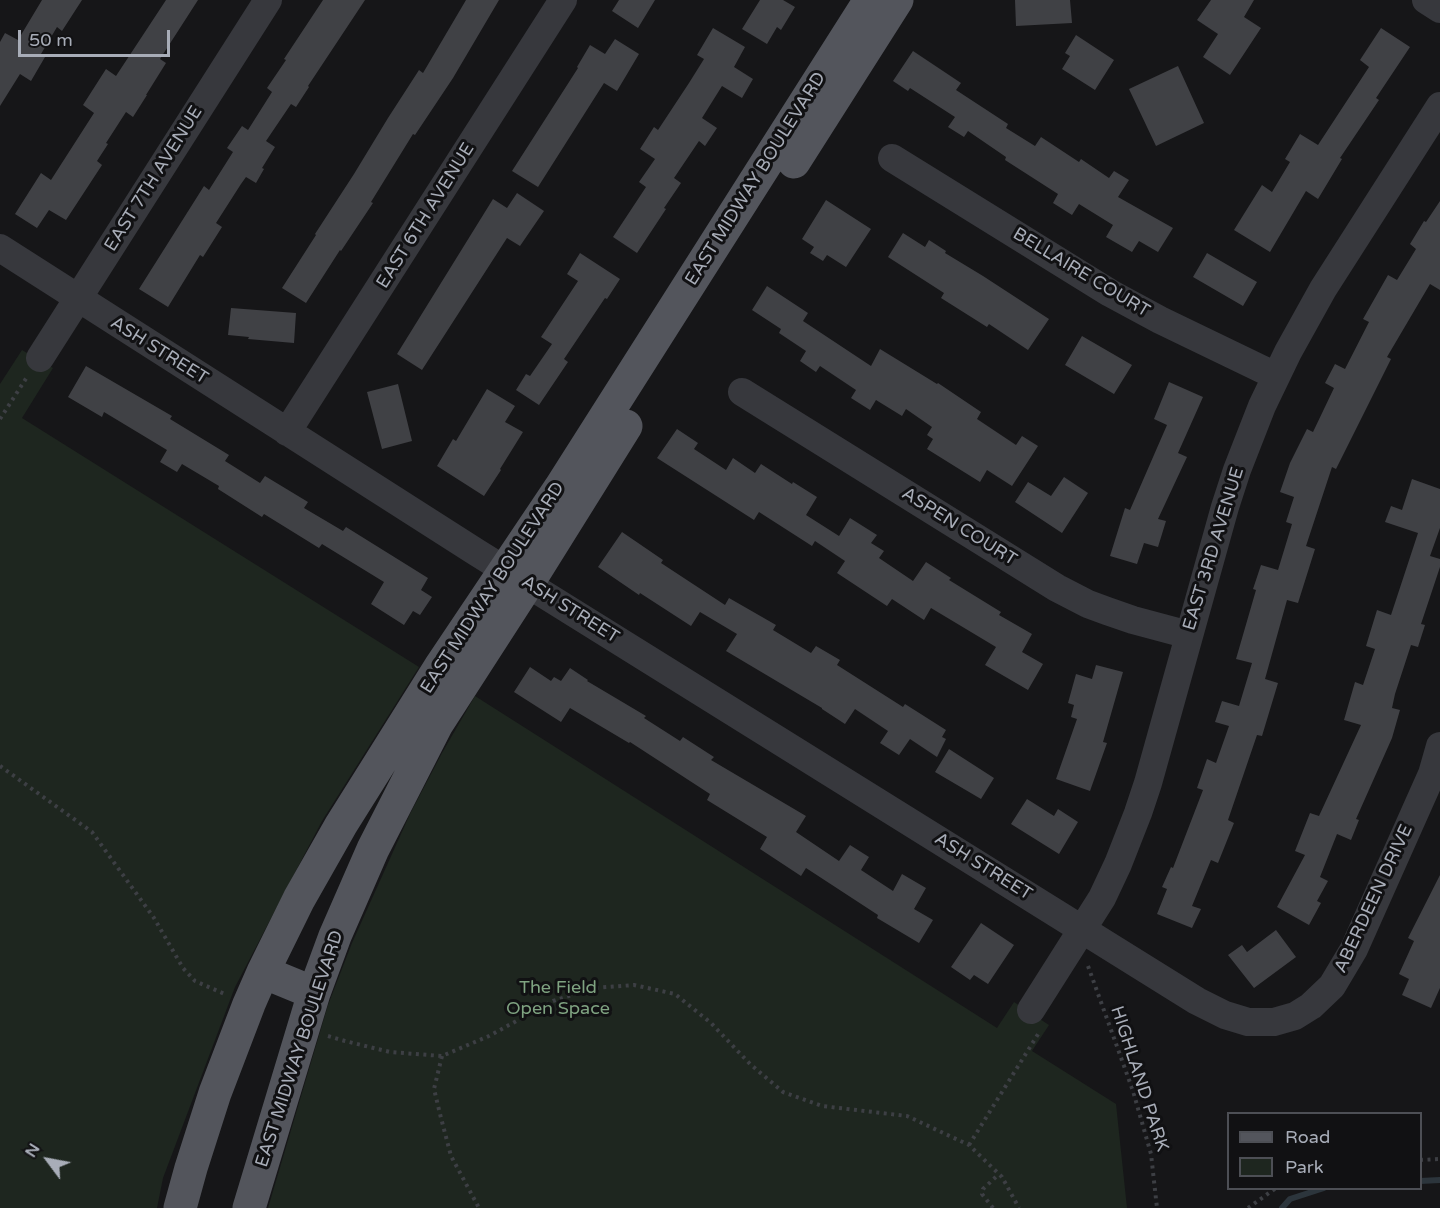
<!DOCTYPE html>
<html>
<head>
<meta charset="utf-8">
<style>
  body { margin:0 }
  #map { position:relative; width:1440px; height:1208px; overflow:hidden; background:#161618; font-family:"Varela Round",sans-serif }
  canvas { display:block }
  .legend { position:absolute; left:1227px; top:1112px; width:195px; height:78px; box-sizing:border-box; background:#111113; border:2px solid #4d4f55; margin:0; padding:8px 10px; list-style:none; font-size:18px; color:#a8adb8 }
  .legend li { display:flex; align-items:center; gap:12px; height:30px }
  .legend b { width:30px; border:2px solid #4d4f55 }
  .north { position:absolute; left:18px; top:1130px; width:60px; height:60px; -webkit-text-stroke:4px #111113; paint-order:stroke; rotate:302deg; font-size:16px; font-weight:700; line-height:24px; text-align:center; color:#a8adb8 }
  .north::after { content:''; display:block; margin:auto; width:21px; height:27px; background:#a8adb8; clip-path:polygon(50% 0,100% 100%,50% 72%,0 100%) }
  .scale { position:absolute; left:18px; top:30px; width:152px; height:27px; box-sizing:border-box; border:3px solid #a8adb8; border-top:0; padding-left:8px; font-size:18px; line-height:21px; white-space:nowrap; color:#a8adb8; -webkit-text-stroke:4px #111113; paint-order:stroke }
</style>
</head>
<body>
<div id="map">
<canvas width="1440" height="1208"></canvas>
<ul class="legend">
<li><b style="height:8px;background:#53555c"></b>Road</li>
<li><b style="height:16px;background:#1e261f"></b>Park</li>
</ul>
<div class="north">N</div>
<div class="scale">50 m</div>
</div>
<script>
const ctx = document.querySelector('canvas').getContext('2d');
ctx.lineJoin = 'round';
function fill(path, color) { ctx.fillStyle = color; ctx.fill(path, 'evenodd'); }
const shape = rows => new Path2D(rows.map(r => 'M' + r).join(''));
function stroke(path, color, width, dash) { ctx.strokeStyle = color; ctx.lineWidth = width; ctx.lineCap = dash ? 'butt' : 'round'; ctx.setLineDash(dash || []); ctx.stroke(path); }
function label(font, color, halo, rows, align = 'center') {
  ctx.font = font + ' "Varela Round",sans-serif'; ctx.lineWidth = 6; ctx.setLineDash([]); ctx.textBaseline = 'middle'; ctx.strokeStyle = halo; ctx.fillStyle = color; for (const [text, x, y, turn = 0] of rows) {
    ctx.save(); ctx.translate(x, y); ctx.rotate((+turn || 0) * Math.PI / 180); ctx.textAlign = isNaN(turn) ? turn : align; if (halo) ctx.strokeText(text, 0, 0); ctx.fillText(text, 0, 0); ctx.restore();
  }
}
const green = shape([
  [22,350,53,368,22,418,419,667,322,821,235,987,163,1178,157,1208,0,1208,0,384],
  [475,696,997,1028,1014,1002,1049,1025,1032,1051,1116,1104,1127,1208,268,1208,328,1005,352,943,410,814,442,753]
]);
const stream = shape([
  [1420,1181,1440,1180],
  [1282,1208,1290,1199,1324,1188]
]);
const building = shape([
  [42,0,82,0,62,31,57,27,41,54,45,57,31,81,20,74,0,106,0,42,5,33,18,40],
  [166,0,198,0,160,59,166,63,146,95,147,95,133,117,126,112,106,143,108,144,97,161,102,165,66,220,49,210,37,228,15,214,41,173,51,180,94,113,83,105,106,69,116,76],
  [323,0,365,0,308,86,309,87,296,107,291,104,266,141,275,147,262,168,264,169,256,183,246,177,241,184,216,223,222,227,203,257,200,255,168,307,139,289,204,186,209,190,233,152,227,148,242,126,248,130,272,92,267,88,286,60,284,59],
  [466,0,499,0,453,78,415,135,413,134,371,202,373,203,341,251,340,250,306,303,282,288,316,235,315,234,354,174,388,118,419,70,423,73],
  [619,0,655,0,638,28,612,11],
  [760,0,783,0,795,7,781,30,777,27,767,44,742,29],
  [1015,0,1070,0,1072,23,1016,26],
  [1211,0,1254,0,1244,17,1261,28,1230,75,1203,57,1218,34,1197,20],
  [713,28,745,47,734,67,753,79,742,98,722,86,702,118,717,128,705,146,699,141,674,178,681,183,664,208,666,209,637,253,613,237,646,187,639,182,655,159,640,149,654,127,658,130,689,83,704,59,697,55],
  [1381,28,1410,47,1376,98,1379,100,1340,158,1342,159,1318,199,1306,191,1270,252,1234,230,1262,185,1272,192,1290,162,1285,159,1300,134,1318,145,1369,67,1360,60],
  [1076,35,1114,60,1095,90,1062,69,1070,56,1065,53],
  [615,39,639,54,617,91,604,83,538,187,512,171,578,68,577,67,590,45,605,54],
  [913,51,961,83,956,90,1008,124,1006,128,1035,146,1041,137,1079,162,1081,159,1109,178,1114,171,1129,180,1118,197,1173,228,1158,252,1139,241,1132,252,1106,237,1113,225,1079,204,1072,215,1053,203,1058,194,1005,160,1006,157,968,131,964,137,948,127,955,117,910,88,908,91,893,81],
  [1178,66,1204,123,1156,146,1129,89],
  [517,193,544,211,520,246,507,238,422,370,397,354,493,199,507,208],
  [826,200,871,229,846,267,827,255,823,261,810,253,814,247,802,239],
  [1440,201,1440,290,1430,284,1387,357,1391,359,1336,469,1332,467,1306,546,1315,549,1298,603,1287,600,1265,679,1278,683,1262,736,1257,735,1228,820,1234,823,1218,863,1211,860,1192,906,1201,909,1192,928,1157,914,1167,889,1162,887,1171,867,1173,868,1203,790,1197,788,1207,759,1216,763,1229,726,1215,722,1222,701,1239,706,1252,663,1236,659,1256,590,1253,589,1261,565,1278,570,1292,524,1286,522,1294,497,1280,492,1290,463,1307,429,1313,432,1334,388,1325,383,1335,364,1345,369,1369,322,1363,319,1388,275,1397,280,1416,249,1410,244,1424,221,1426,222],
  [903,233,925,247,929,240,946,251,945,253,983,276,1049,319,1028,350,989,324,987,327,941,298,944,293,888,257],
  [580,253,620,279,607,299,605,298,564,359,568,362,539,405,516,390,526,374,530,376,552,344,541,337,578,281,567,274],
  [1207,253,1257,282,1243,306,1193,277],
  [767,286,808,313,803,321,871,366,880,349,937,384,938,383,981,412,977,419,1016,445,1022,436,1038,446,1012,486,987,470,980,482,927,449,933,439,927,435,932,427,906,409,902,416,876,400,870,410,851,398,856,390,820,366,816,372,800,361,806,351,779,333,781,329,752,310],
  [231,308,296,313,294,343,248,339,249,337,228,335],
  [1082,336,1132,365,1114,394,1065,365],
  [86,366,172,416,170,419,229,455,225,461,260,483,265,476,308,502,304,508,343,531,346,527,428,578,421,590,432,597,420,615,413,611,404,625,371,604,384,582,322,544,319,548,264,514,262,517,218,489,219,486,182,464,177,472,160,462,167,450,104,412,102,417,68,397],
  [1169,382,1203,397,1178,453,1187,457,1158,519,1166,521,1158,547,1144,543,1137,564,1110,556,1125,508,1130,510,1167,425,1154,419],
  [398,384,412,441,382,449,367,392],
  [487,389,515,406,505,422,523,432,500,469,501,470,484,496,437,466,453,439,456,441],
  [677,429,698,443,694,449,726,470,733,458,755,473,761,464,792,484,793,482,817,497,806,515,839,536,850,518,877,535,871,543,884,551,879,558,913,581,926,562,951,578,949,580,1001,612,999,615,1032,634,1022,652,1043,664,1028,690,985,665,996,647,931,608,924,620,892,599,887,606,837,573,845,561,815,541,812,546,759,512,754,520,657,458],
  [1064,477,1088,493,1062,533,1015,502,1028,482,1051,496],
  [1412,479,1440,489,1440,528,1430,556,1440,559,1440,567,1421,624,1425,625,1418,647,1411,645,1395,694,1392,708,1400,710,1392,738,1356,819,1359,820,1351,840,1337,834,1320,877,1328,881,1317,901,1321,903,1309,925,1277,907,1305,855,1295,851,1310,813,1319,816,1361,725,1344,720,1355,682,1363,685,1375,649,1366,646,1377,610,1391,615,1418,533,1385,522,1391,506,1402,510],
  [622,532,663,560,661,563,725,605,729,598,776,625,773,630,811,653,816,646,840,660,837,665,903,707,905,704,946,730,942,737,946,739,937,757,910,739,899,755,880,743,888,731,855,709,845,724,822,709,822,708,726,651,737,634,700,612,691,626,640,593,639,595,598,567],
  [1096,665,1123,672,1103,742,1107,743,1090,791,1056,779,1077,719,1071,717,1074,705,1068,703,1076,674,1092,679],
  [530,667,551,681,554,677,561,681,570,668,588,680,587,681,646,716,644,718,680,741,683,737,714,757,711,760,806,816,796,832,839,861,850,845,869,857,861,870,893,891,902,874,926,888,914,909,933,920,919,943,877,918,878,915,806,868,801,876,760,849,767,837,707,800,710,794,630,742,629,743,570,708,561,722,514,692],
  [949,749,994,778,981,799,935,772],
  [1027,799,1054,816,1058,809,1078,822,1059,854,1011,824],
  [1440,875,1440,988,1431,1008,1402,995,1409,979,1399,974,1414,941,1408,938],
  [981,923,1014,945,988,984,974,975,970,980,951,967],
  [1276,930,1296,957,1254,988,1228,955,1242,945,1247,952]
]);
const path = shape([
  [0,419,27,377],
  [0,766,92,832,154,918,183,968,195,981,227,995],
  [1088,966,1133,1091,1151,1154,1157,1208],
  [328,1036,345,1041,390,1052,442,1056,489,1036,553,1001,594,988,634,985,675,994,711,1023,750,1064,783,1092,822,1106,907,1116,969,1145,1002,1177,1019,1208],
  [442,1056,434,1089,441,1118,451,1156,479,1208],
  [969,1145,1040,1031],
  [1420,1160,1440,1159],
  [993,1208,982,1194,983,1189,999,1174],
  [1248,1208,1276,1188]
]);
const minor = shape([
  [1426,0,1440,9],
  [892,158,1110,293,1160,320,1276,376],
  [0,248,476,552,1197,1001,1225,1015,1248,1022,1274,1022,1295,1016,1311,1006,1332,986,1354,949,1432,774,1440,746],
  [40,358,268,0],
  [742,392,1057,588,1088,604,1107,611,1133,620,1189,635],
  [287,432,563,0],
  [1031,1010,1102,898,1118,864,1138,813,1148,783,1225,507,1237,470,1262,406,1288,352,1323,289,1440,106]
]);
const major = shape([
  [794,162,897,0],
  [263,972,314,993],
  [180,1208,191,1168,215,1093,249,1004,263,972,299,899,341,825,440,667,560,488,870,0],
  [249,1208,314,993,335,936,373,849,437,724,528,583,626,426]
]);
const streetNames = [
  ["EAST 7TH AVENUE",154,179,-58],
  ["EAST MIDWAY BOULEVARD",756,179,-58],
  ["EAST 6TH AVENUE",426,216,-58],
  ["BELLAIRE COURT",1081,273,31],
  ["ASH STREET",159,351,32],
  ["ASPEN COURT",959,527,32],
  ["EAST 3RD AVENUE",1214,549,-73],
  ["EAST MIDWAY BOULEVARD",493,588,-57],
  ["ASH STREET",570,610,32],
  ["ASH STREET",983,867,32],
  ["ABERDEEN DRIVE",1374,899,-65],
  ["EAST MIDWAY BOULEVARD",300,1049,-72],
  ["HIGHLAND PARK",1139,1079,72]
];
const parkNames = [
  ["The Field",558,988],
  ["Open Space",558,1009]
];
fill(green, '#1e261f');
stroke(stream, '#2c353c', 6);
fill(building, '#404145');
stroke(path, '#3d3f44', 4, [3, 4.5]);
stroke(minor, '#37383d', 28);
stroke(major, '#53555c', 33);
label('18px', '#a8adb8', '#111113', streetNames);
label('18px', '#7fa381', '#111113', parkNames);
</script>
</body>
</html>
